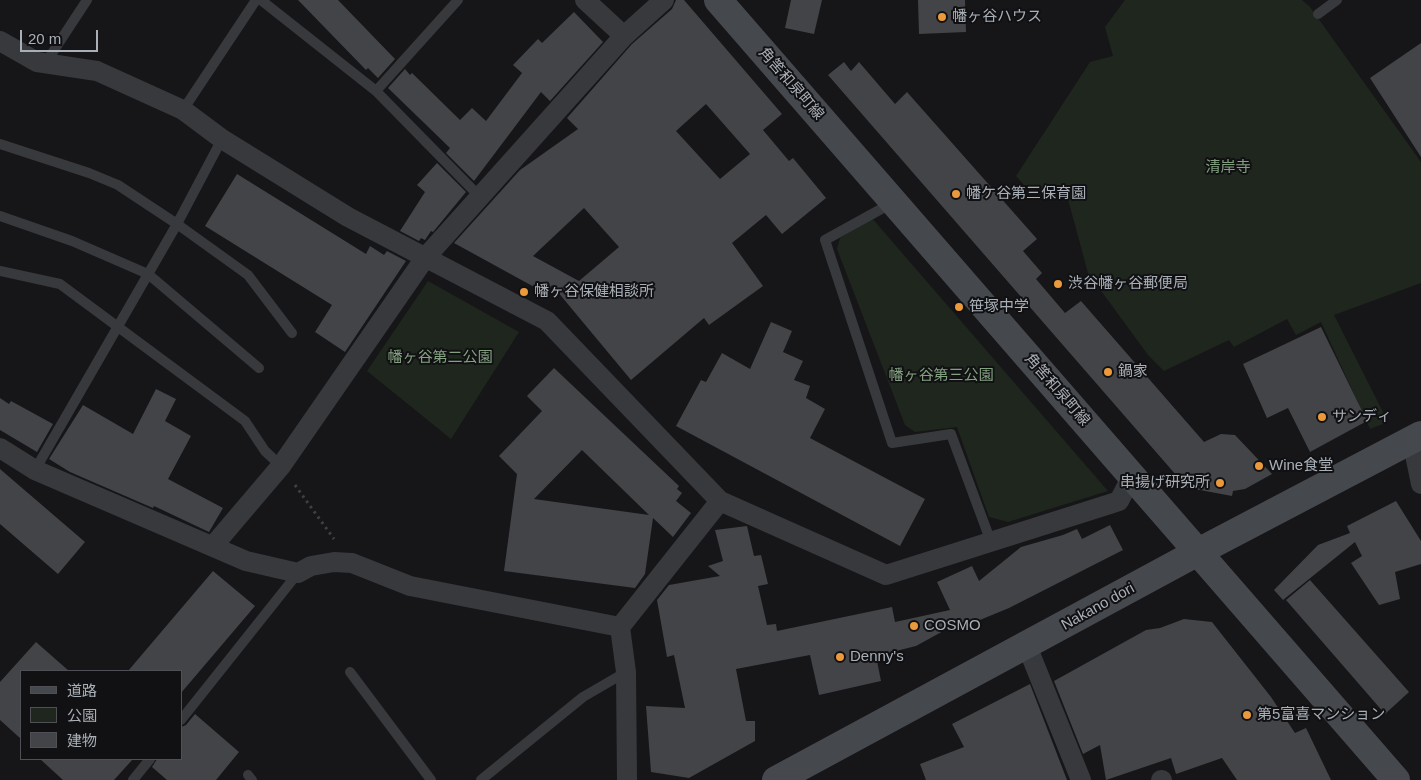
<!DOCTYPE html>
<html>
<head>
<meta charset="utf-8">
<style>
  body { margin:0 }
  #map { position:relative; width:1421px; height:780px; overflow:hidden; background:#161618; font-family:Helvetica,"Noto Sans JP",sans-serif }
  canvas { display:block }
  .legend { position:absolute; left:20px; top:670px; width:162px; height:90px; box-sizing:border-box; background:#111113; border:1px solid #4e5055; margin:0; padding:6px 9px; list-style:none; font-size:15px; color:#a9afb7 }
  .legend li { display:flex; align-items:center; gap:10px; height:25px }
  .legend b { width:25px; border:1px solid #4e5055 }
  .scale { position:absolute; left:20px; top:30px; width:78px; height:22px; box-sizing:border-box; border:2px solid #a9afb7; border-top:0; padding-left:6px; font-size:15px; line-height:18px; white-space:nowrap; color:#a9afb7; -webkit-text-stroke:4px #111113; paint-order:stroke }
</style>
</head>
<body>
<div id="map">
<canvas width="1421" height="780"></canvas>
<ul class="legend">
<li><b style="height:6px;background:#45484d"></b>道路</li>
<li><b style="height:14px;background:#1e261e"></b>公園</li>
<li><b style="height:14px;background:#434448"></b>建物</li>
</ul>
<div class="scale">20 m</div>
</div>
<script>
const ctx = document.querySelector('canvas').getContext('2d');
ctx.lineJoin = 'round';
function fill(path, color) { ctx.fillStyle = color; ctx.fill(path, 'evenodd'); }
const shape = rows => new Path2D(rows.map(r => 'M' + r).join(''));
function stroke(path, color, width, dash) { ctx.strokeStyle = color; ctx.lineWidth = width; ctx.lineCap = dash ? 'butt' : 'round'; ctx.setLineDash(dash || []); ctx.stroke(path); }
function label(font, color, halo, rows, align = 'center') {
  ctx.font = font + ' Helvetica,"Noto Sans JP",sans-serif'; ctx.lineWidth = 4; ctx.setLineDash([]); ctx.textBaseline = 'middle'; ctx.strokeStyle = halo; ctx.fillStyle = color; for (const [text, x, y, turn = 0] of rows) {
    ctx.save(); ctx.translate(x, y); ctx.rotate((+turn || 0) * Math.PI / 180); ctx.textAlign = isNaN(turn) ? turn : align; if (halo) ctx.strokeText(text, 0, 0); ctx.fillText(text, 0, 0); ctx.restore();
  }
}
const green = shape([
  [1125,0,1302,0,1310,7,1421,162,1421,283,1334,315,1388,422,1370,429,1321,322,1296,335,1287,319,1234,347,1229,340,1164,371,1148,355,1088,273,1066,192,1032,194,1016,176,1090,62,1113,56,1105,27],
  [871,217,1108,491,1008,522,989,517,957,427,915,432,905,425,837,249,840,238],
  [428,281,519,332,451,439,367,371]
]);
const building = shape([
  [298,0,338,0,395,59,378,78,368,68,366,70],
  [676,0,684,0,782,114,763,130,789,161,793,158,826,198,782,234,766,215,732,243,763,286,709,325,704,318,631,380,552,285,547,294,454,243,520,170,578,129,567,118,632,44,672,9],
  [706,104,750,154,720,179,676,131],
  [584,208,619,247,579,281,533,256],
  [791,0,822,0,814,34,785,28],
  [918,0,965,0,966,32,919,34],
  [574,12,603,42,550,101,541,92,474,181,446,153,450,148,388,88,405,69,410,75,412,73,460,120,472,108,486,121,522,73,513,65,538,39,542,43],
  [1421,43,1421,157,1370,78],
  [844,62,851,71,859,62,895,104,907,92,1037,239,1023,251,1042,273,1036,279,1065,313,1081,301,1204,442,1221,434,1235,435,1272,474,1245,489,1233,491,1232,496,1184,487,1174,479,1176,475,828,75],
  [437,163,466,192,433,232,431,231,425,240,421,238,419,241,400,231,425,192,417,185],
  [237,174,366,254,370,246,384,255,387,251,406,261,345,352,315,332,332,305,205,226],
  [771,322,792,331,783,352,803,361,794,380,810,386,806,398,825,409,810,438,925,499,900,546,676,426,701,380,706,382,722,353,750,369],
  [1321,327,1367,421,1310,452,1288,408,1267,418,1243,364],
  [554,368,679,486,677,489,682,493,676,501,691,513,673,537,653,518,645,574,635,588,504,571,517,474,499,456,542,411,527,396],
  [582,450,649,515,534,499],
  [156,389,176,399,165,421,191,436,168,479,223,508,209,532,154,506,153,508,70,472,49,459,83,405,133,434],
  [0,398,9,404,11,401,53,424,37,452,0,430],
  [0,469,85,542,58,574,0,524],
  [1396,501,1421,541,1421,564,1395,572,1400,599,1379,605,1351,563,1362,556,1355,542,1283,600,1274,590,1318,545,1350,533,1347,526],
  [1110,525,1123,550,1009,608,958,629,956,624,916,646,876,656,881,681,819,695,810,655,736,669,746,721,755,721,755,741,689,778,651,772,646,706,685,708,674,655,667,657,657,600,669,585,720,576,708,566,723,561,715,530,747,526,754,556,761,555,768,584,758,586,767,625,776,624,777,631,892,607,895,622,950,610,937,582,972,566,979,581,1021,547,1063,535,1077,529,1082,539],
  [213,571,255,606,181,693,181,671,128,671],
  [1310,580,1409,692,1385,714,1286,600],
  [1184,619,1212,622,1271,697,1295,733,1306,728,1331,780,1237,780,1222,758,1176,774,1171,758,1106,780,1100,745,1083,754,1054,681,1146,630,1160,628],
  [36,642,69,671,21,671,21,739,0,720,0,682],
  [1030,684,1067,780,926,780,920,764,964,747,952,724],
  [195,714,239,752,216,780,167,780,152,767,157,759,181,759,181,727,186,725],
  [40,759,133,759,114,780,63,780]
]);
const path = shape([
  [295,485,334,539]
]);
const service = shape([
  [261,0,376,91,480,197],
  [1318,14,1337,0],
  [45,64,87,0],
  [376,91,458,0],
  [183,110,256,0],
  [0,144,89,173,118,185,177,224,248,275,292,333],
  [892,203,825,240,892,443,951,434,991,542],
  [0,216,72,241,148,274,259,368],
  [0,271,60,284,245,421,265,451,281,466],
  [35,470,177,224,222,139],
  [350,672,431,780],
  [181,720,298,573],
  [248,775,252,780],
  [133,780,150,759],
  [481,780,583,697,626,672]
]);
const minor = shape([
  [585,0,624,36],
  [0,41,37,62,97,71,183,110,222,139,348,217,547,321,720,501,886,575,1110,504,1119,501,1132,476],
  [1412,440,1421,484],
  [0,448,35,470,246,561,298,573,311,566,334,562,352,563,410,586,620,627],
  [213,546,281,466,425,258,624,36,664,0],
  [1027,646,1081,780],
  [627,780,626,672,620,627,720,501],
  [1161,780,1162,780]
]);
const secondary = shape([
  [718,0,1396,780],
  [776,780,1198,552,1421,435]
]);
const markers = [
  [942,17,5,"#ea9a3c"],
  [956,194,5,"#ea9a3c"],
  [1058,284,5,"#ea9a3c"],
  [524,292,5,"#ea9a3c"],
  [959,307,5,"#ea9a3c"],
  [1108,372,5,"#ea9a3c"],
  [1322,417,5,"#ea9a3c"],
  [1259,466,5,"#ea9a3c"],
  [1220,483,5,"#ea9a3c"],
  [914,626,5,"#ea9a3c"],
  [840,657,5,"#ea9a3c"],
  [1247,715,5,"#ea9a3c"]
];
const poiNames = [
  ["幡ヶ谷ハウス",952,17],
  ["幡ケ谷第三保育園",966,194],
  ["渋谷幡ヶ谷郵便局",1068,284],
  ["幡ヶ谷保健相談所",534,292],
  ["笹塚中学",969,307],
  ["鍋家",1118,372],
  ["サンディ",1332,417],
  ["Wine食堂",1269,466],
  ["串揚げ研究所",1210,483,"right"],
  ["COSMO",924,626],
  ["Denny's",850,657],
  ["第5富喜マンション",1257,715]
];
const streetNames = [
  ["角筈和泉町線",791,84,49],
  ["角筈和泉町線",1057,390,49],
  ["Nakano dori",1098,607,-29]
];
const parkNames = [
  ["清岸寺",1228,168],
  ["幡ヶ谷第二公園",440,358],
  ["幡ヶ谷第三公園",941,376]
];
fill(green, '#1e261e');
fill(building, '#434448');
stroke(path, '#3d4044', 3, [2.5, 4]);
stroke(service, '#37393d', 10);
stroke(minor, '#37393d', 20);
stroke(secondary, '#45484d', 28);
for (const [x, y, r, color] of markers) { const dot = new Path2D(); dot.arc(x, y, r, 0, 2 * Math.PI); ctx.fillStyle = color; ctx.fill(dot); stroke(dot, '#111113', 2); }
label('15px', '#a9afb7', '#111113', poiNames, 'left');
label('15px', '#a9afb7', '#111113', streetNames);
label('15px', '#83a180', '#111113', parkNames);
</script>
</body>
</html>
